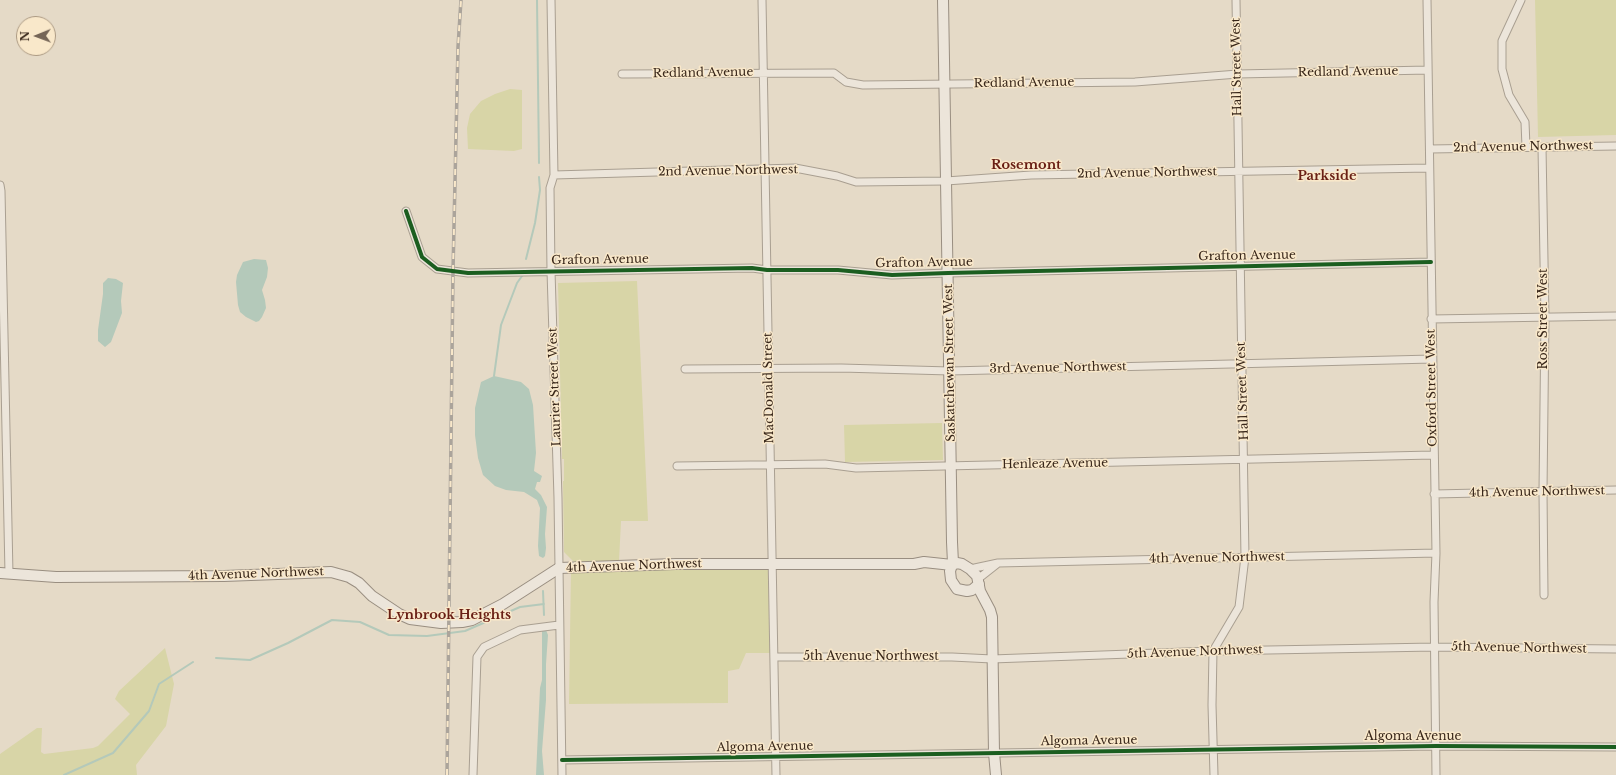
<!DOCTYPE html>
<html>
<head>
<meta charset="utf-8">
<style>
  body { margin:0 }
  #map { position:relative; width:1616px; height:775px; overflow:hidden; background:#e5dac7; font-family:"Libre Baskerville",serif }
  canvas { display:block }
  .north { position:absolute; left:16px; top:16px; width:40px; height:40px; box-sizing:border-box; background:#f9e8ca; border:1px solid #ac9a83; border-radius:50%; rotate:269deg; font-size:11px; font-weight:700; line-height:16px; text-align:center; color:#382619 }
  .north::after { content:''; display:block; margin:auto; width:14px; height:18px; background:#756556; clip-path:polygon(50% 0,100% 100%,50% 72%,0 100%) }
</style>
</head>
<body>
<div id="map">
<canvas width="1616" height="775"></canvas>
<div class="north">N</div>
</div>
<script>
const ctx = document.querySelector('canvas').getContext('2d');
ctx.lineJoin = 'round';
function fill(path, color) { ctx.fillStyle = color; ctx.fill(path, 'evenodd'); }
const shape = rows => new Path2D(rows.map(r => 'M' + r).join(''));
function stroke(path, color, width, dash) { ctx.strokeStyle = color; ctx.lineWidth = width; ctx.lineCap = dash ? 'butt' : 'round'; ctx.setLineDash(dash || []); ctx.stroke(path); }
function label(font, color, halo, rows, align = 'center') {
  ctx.font = font + ' "Libre Baskerville",serif'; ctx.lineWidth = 3; ctx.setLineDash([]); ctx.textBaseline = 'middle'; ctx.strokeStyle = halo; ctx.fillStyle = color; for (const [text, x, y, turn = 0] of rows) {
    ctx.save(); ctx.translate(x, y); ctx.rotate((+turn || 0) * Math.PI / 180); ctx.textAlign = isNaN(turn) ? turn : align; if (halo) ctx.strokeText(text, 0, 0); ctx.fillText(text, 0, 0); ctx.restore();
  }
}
const green = shape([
  [1535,0,1616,0,1616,135,1538,137],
  [510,89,522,90,522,149,514,151,468,149,467,128,470,114,481,101,495,94],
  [637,281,648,521,621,521,619,561,574,562,564,552,563,481,564,481,564,459,562,459,558,283],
  [942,423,943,460,845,462,844,425],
  [769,567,771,653,746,653,739,669,728,671,728,703,569,704,571,570],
  [165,648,174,684,166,726,136,765,137,775,0,775,0,754,37,728,42,728,41,752,44,754,93,748,98,746,130,714,115,699,119,691]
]);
const water = shape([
  [254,259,266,260,268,268,267,277,262,290,265,300,266,308,262,317,259,321,256,322,246,317,240,312,238,305,236,282,237,275,243,262],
  [108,278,116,279,123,283,121,301,122,313,111,342,105,347,98,341,98,330,103,294,103,283],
  [494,376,521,382,529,389,533,405,536,453,534,471,542,476,540,482,537,482,535,489,541,495,547,507,545,534,546,548,545,556,543,558,539,556,538,546,540,508,537,500,524,492,506,490,495,486,483,475,478,458,475,435,475,408,481,382],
  [542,630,546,630,548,635,546,664,546,700,542,751,544,775,536,775,540,688,542,680]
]);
const stream = shape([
  [537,0,539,163],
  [526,259,535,223,540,190,539,177],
  [494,376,501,325,517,283,522,276],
  [543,591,544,615],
  [216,658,250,660,288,643,332,620,360,622,389,635,427,636,465,631,520,607,544,604],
  [64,775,113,753,149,711,159,684,193,662]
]);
const street = shape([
  [551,0,554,175,550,188,551,271,558,498,562,775],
  [762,0,776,775],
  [1427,0,1436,553,1434,602,1436,775],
  [1521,0,1502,41,1502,69,1509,95,1525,122,1526,147],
  [622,74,834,73,846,82,863,85,1135,82,1238,74,1428,70],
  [1542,147,1545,317,1543,491,1544,595],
  [1430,149,1616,146],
  [554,175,795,168,837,176,856,182,946,181,1031,175,1429,168],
  [0,185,1,191,9,574],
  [406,211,422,257,437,269,468,273,752,268,767,270,838,270,892,275,948,273,1431,262],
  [1431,319,1616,316],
  [685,369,841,368,950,371,1432,359],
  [677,466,825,464,856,468,1433,455],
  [1434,494,1616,490],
  [970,569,998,563,1436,553],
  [978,579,997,564],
  [774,657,952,657,992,659,1213,651,1434,647,1616,649],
  [562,760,1436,746,1616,747],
  [473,775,477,657,484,647,520,630,559,625],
  [1214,775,1212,705,1213,651,1239,607,1245,557,1236,0]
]);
const secondary = shape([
  [943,0,952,542,953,563],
  [0,573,56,577,224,576,331,572,349,577,359,583,372,596,399,614,410,619,441,623,462,622,472,620,503,604,559,568,676,564,914,564,924,562,952,565],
  [979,584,972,590,967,591,957,589,951,580,950,571,952,565,957,563,962,564,970,569,977,576,980,591,990,610,992,617,994,753,996,775]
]);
const rail = shape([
  [447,775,453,271,458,47,461,0]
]);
const cycleway = shape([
  [406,211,422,257,437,269,468,273,752,268,767,270,838,270,892,275,948,273,1431,262],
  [562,760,1436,746,1616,747]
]);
const streetNames = [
  ["Hall Street West",1237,67,-91],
  ["Redland Avenue",1348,72,-1],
  ["Redland Avenue",703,73,-1],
  ["Redland Avenue",1024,83,-1],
  ["2nd Avenue Northwest",1523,147,-1],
  ["2nd Avenue Northwest",728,171,-1],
  ["2nd Avenue Northwest",1147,173,-1],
  ["Grafton Avenue",1247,256,-1],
  ["Grafton Avenue",600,260,-1],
  ["Grafton Avenue",924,263,-1],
  ["Ross Street West",1544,319,-90],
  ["Saskatchewan Street West",950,363,-91],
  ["3rd Avenue Northwest",1058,368,-1],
  ["Laurier Street West",555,387,-92],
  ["MacDonald Street",769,388,-91],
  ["Oxford Street West",1432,388,-91],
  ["Hall Street West",1243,391,-92],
  ["Henleaze Avenue",1055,464,-1],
  ["4th Avenue Northwest",1537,492,-1],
  ["4th Avenue Northwest",1217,558,-1],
  ["4th Avenue Northwest",634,566,-2],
  ["4th Avenue Northwest",256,574,-2],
  ["5th Avenue Northwest",1519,648,1],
  ["5th Avenue Northwest",1195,652,-2],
  ["5th Avenue Northwest",871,657],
  ["Algoma Avenue",1413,737],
  ["Algoma Avenue",1089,741,-1],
  ["Algoma Avenue",765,747,-1]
];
const neighbourhoodNames = [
  ["Rosemont",1026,165],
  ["Parkside",1327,176],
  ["Lynbrook Heights",449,615]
];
fill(green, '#d8d5a7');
fill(water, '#b4c9ba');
stroke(stream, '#b4c9ba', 2);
stroke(street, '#a99f91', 9);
stroke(secondary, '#998e81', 12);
stroke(street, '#ece5da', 7);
stroke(secondary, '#ece5da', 10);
stroke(rail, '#aba49b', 3.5);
stroke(rail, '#f9e8ca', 2, [6]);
stroke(cycleway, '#1b5e20', 4);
label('12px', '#382619', '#f9e8ca', streetNames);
label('bold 13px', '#691f14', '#f9e8ca', neighbourhoodNames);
</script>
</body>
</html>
